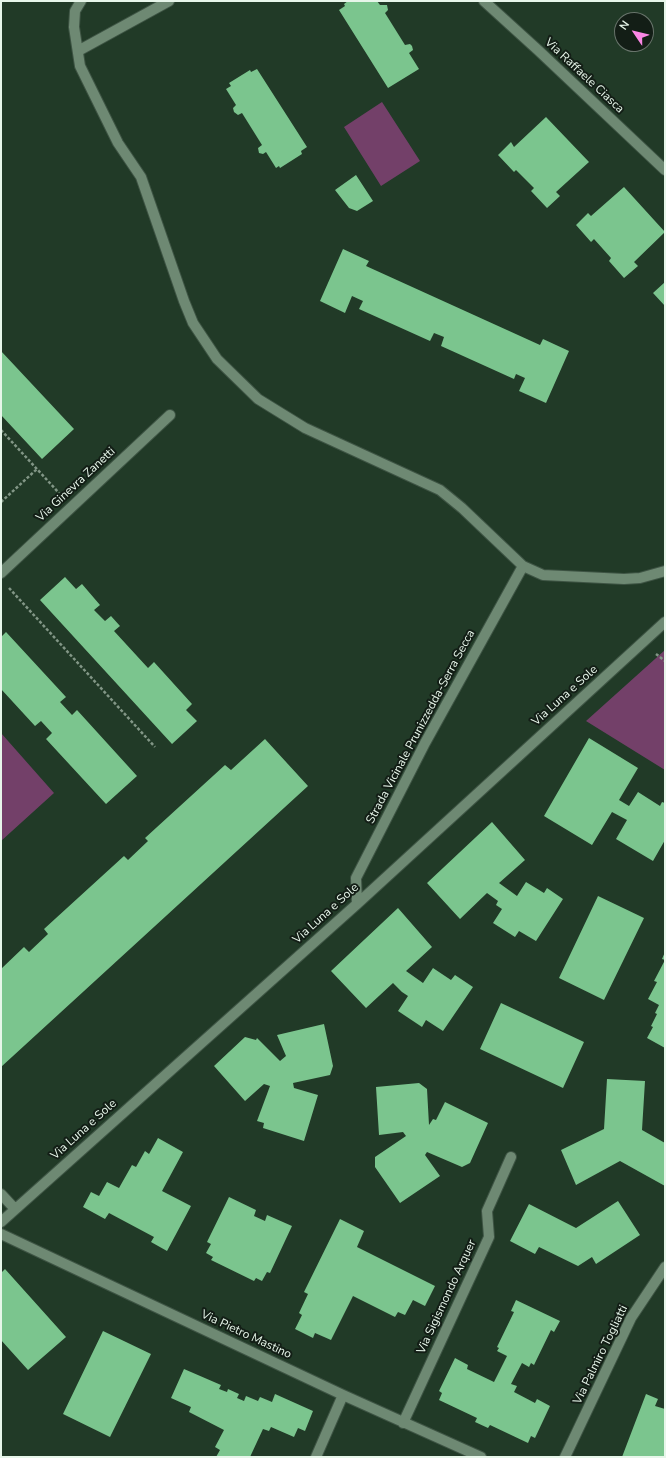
<!DOCTYPE html>
<html>
<head>
<meta charset="utf-8">
<style>
  body { margin:0 }
  #map { position:relative; width:666px; height:1458px; overflow:hidden; background:#213a27; font-family:"Nunito Sans",sans-serif }
  canvas { display:block }
  .frame { position:absolute; inset:0; border:2px solid #e7f6ea; pointer-events:none }
  .north { position:absolute; left:614px; top:12px; width:40px; height:40px; box-sizing:border-box; background:#131e16; border:1px solid #68746b; border-radius:50%; rotate:305deg; font-size:11px; font-weight:700; line-height:16px; text-align:center; color:#e7f6ea }
  .north::after { content:''; display:block; margin:auto; width:14px; height:18px; background:#fb87e5; clip-path:polygon(50% 0,100% 100%,50% 72%,0 100%) }
</style>
</head>
<body>
<div id="map">
<canvas width="666" height="1458"></canvas>
<div class="frame"></div>
<div class="north">N</div>
</div>
<script>
const ctx = document.querySelector('canvas').getContext('2d');
ctx.lineJoin = 'round';
function fill(path, color) { ctx.fillStyle = color; ctx.fill(path, 'evenodd'); }
const shape = rows => new Path2D(rows.map(r => 'M' + r).join(''));
function stroke(path, color, width, dash) { ctx.strokeStyle = color; ctx.lineWidth = width; ctx.lineCap = dash ? 'butt' : 'round'; ctx.setLineDash(dash || []); ctx.stroke(path); }
function label(font, color, halo, rows, align = 'center') {
  ctx.font = font + ' "Nunito Sans",sans-serif'; ctx.lineWidth = 4; ctx.setLineDash([]); ctx.textBaseline = 'middle'; ctx.strokeStyle = halo; ctx.fillStyle = color; for (const [text, x, y, turn = 0] of rows) {
    ctx.save(); ctx.translate(x, y); ctx.rotate((+turn || 0) * Math.PI / 180); ctx.textAlign = isNaN(turn) ? turn : align; if (halo) ctx.strokeText(text, 0, 0); ctx.fillText(text, 0, 0); ctx.restore();
  }
}
const green = shape([
  [382,102,420,161,381,186,344,127],
  [665,650,665,770,586,721],
  [1,733,54,793,1,841]
]);
const building = shape([
  [348,1,377,1,380,5,387,5,388,10,385,13,405,45,410,44,412,46,413,50,409,53,419,69,388,88,339,10,345,6,344,4],
  [257,69,307,147,301,151,302,154,280,168,279,166,276,168,266,152,263,154,259,153,258,148,262,145,242,113,238,115,234,112,233,108,236,105,226,89,231,86,229,83,250,70,251,72],
  [546,117,589,162,556,192,560,196,547,208,531,191,534,188,516,170,514,172,498,155,511,142,514,147],
  [356,175,373,201,357,211,349,208,335,190],
  [624,187,665,232,634,262,638,266,624,278,609,261,611,258,594,239,591,242,576,225,588,213,591,216],
  [343,249,369,261,366,266,540,345,543,339,569,351,546,403,519,391,525,378,516,374,514,379,441,346,444,337,434,333,430,341,359,309,363,301,352,296,345,313,320,301],
  [665,282,665,306,653,293],
  [1,351,74,429,42,459,1,415],
  [65,577,76,589,82,584,100,605,94,610,105,621,111,616,120,626,114,631,148,668,154,662,192,704,186,710,197,721,172,744,40,600],
  [6,632,66,697,60,702,72,715,77,710,137,776,106,804,46,739,52,733,41,721,35,726,1,689,1,637],
  [589,738,638,768,619,800,629,806,638,792,660,806,662,802,665,803,665,840,653,861,616,839,627,820,612,812,592,845,544,816],
  [265,739,308,786,1,1067,1,969,24,947,29,952,48,934,44,929,124,856,128,860,148,841,145,838,225,765,231,770],
  [492,822,525,860,499,883,517,896,526,882,544,893,547,888,563,899,536,941,519,931,515,937,493,923,502,909,496,905,498,901,487,893,460,919,427,883],
  [598,896,644,918,604,1000,559,978],
  [398,908,432,947,406,971,423,983,433,968,451,980,455,975,473,987,443,1031,426,1020,422,1027,398,1011,408,996,402,992,393,983,366,1008,331,971],
  [665,952,665,1048,647,1038,653,1027,651,1026,657,1014,655,1013,659,1005,648,999,657,982,654,981,665,960,662,959],
  [501,1003,584,1042,563,1088,480,1049],
  [324,1024,333,1066,330,1075,293,1083,294,1088,318,1095,304,1141,263,1128,264,1123,257,1121,270,1086,264,1084,245,1101,214,1066,245,1037,256,1040,257,1038,280,1061,286,1056,277,1035],
  [607,1079,645,1081,642,1130,665,1143,665,1186,620,1161,576,1185,561,1150,604,1129],
  [419,1083,427,1089,429,1125,433,1119,436,1120,445,1102,488,1123,470,1163,462,1167,427,1152,425,1155,440,1176,400,1203,375,1167,375,1157,406,1136,403,1132,379,1135,376,1087],
  [158,1138,183,1152,162,1191,191,1206,167,1251,151,1242,154,1237,109,1213,105,1219,83,1207,91,1192,99,1196,107,1182,119,1188,132,1165,136,1167,145,1151,149,1154],
  [229,1197,256,1210,254,1216,265,1221,267,1215,292,1226,270,1273,267,1272,262,1281,256,1278,254,1281,211,1260,213,1257,206,1253,211,1244,207,1242],
  [618,1201,640,1235,596,1264,592,1257,578,1266,539,1247,535,1254,510,1241,529,1204,576,1228],
  [340,1219,364,1231,357,1247,435,1286,425,1306,413,1300,405,1315,398,1312,395,1317,353,1296,331,1340,315,1333,313,1338,295,1329,302,1315,299,1313,308,1294,304,1292],
  [5,1269,66,1337,28,1370,1,1340,1,1273],
  [516,1300,560,1321,554,1332,551,1330,534,1365,531,1363,529,1367,522,1363,511,1384,517,1386,514,1392,535,1403,537,1399,550,1406,535,1438,531,1436,528,1443,490,1425,488,1428,475,1422,477,1418,439,1400,442,1393,439,1391,455,1358,468,1365,467,1369,494,1382,507,1356,497,1351,499,1348,497,1347,514,1312,511,1311],
  [103,1331,151,1354,110,1437,63,1414],
  [184,1369,221,1385,219,1389,227,1392,228,1389,239,1394,237,1398,244,1401,246,1396,258,1401,260,1397,272,1402,275,1394,313,1411,305,1431,298,1428,294,1437,271,1427,269,1431,263,1429,250,1457,216,1457,220,1450,215,1447,224,1430,189,1412,191,1407,171,1398],
  [646,1394,658,1399,655,1406,665,1409,665,1457,622,1457]
]);
const path = shape([
  [1,430,59,493],
  [1,502,37,469],
  [9,588,155,747],
  [656,654,665,661]
]);
const minor = shape([
  [81,1,75,11,74,27,80,66,118,143,141,177,184,301,193,323,217,359,258,399,305,428,440,490,462,508,523,566,543,575,624,579,640,578,665,571],
  [484,1,539,51,665,170],
  [78,51,169,1],
  [1,573,170,415],
  [357,904,356,878,425,743,523,566],
  [1,1194,15,1209],
  [1,1222,357,904,665,622],
  [1,1234,343,1395,481,1457],
  [403,1423,489,1237,487,1211,511,1157],
  [316,1457,343,1395],
  [565,1457,631,1318,665,1267]
]);
const streetNames = [
  ["Via Raffaele Ciasca",584,76,43],
  ["Via Ginevra Zanetti",76,485,-43],
  ["Via Luna e Sole",565,696,-42],
  ["Strada Vicinale Prunizzedda-Serra Secca",421,727,-62],
  ["Via Luna e Sole",326,914,-42],
  ["Via Luna e Sole",84,1130,-42],
  ["Via Sigismondo Arquer",447,1297,-65],
  ["Via Pietro Mastino",246,1335,25],
  ["Via Palmiro Togliatti",601,1355,-64]
];
fill(green, '#734069');
fill(building, '#7bc58e');
stroke(minor, '#3e5444', 12);
stroke(path, '#829686', 2.5, [3, 2]);
stroke(minor, '#6e8973', 10);
label('12px', '#e7f6ea', '#131e16', streetNames);
</script>
</body>
</html>
